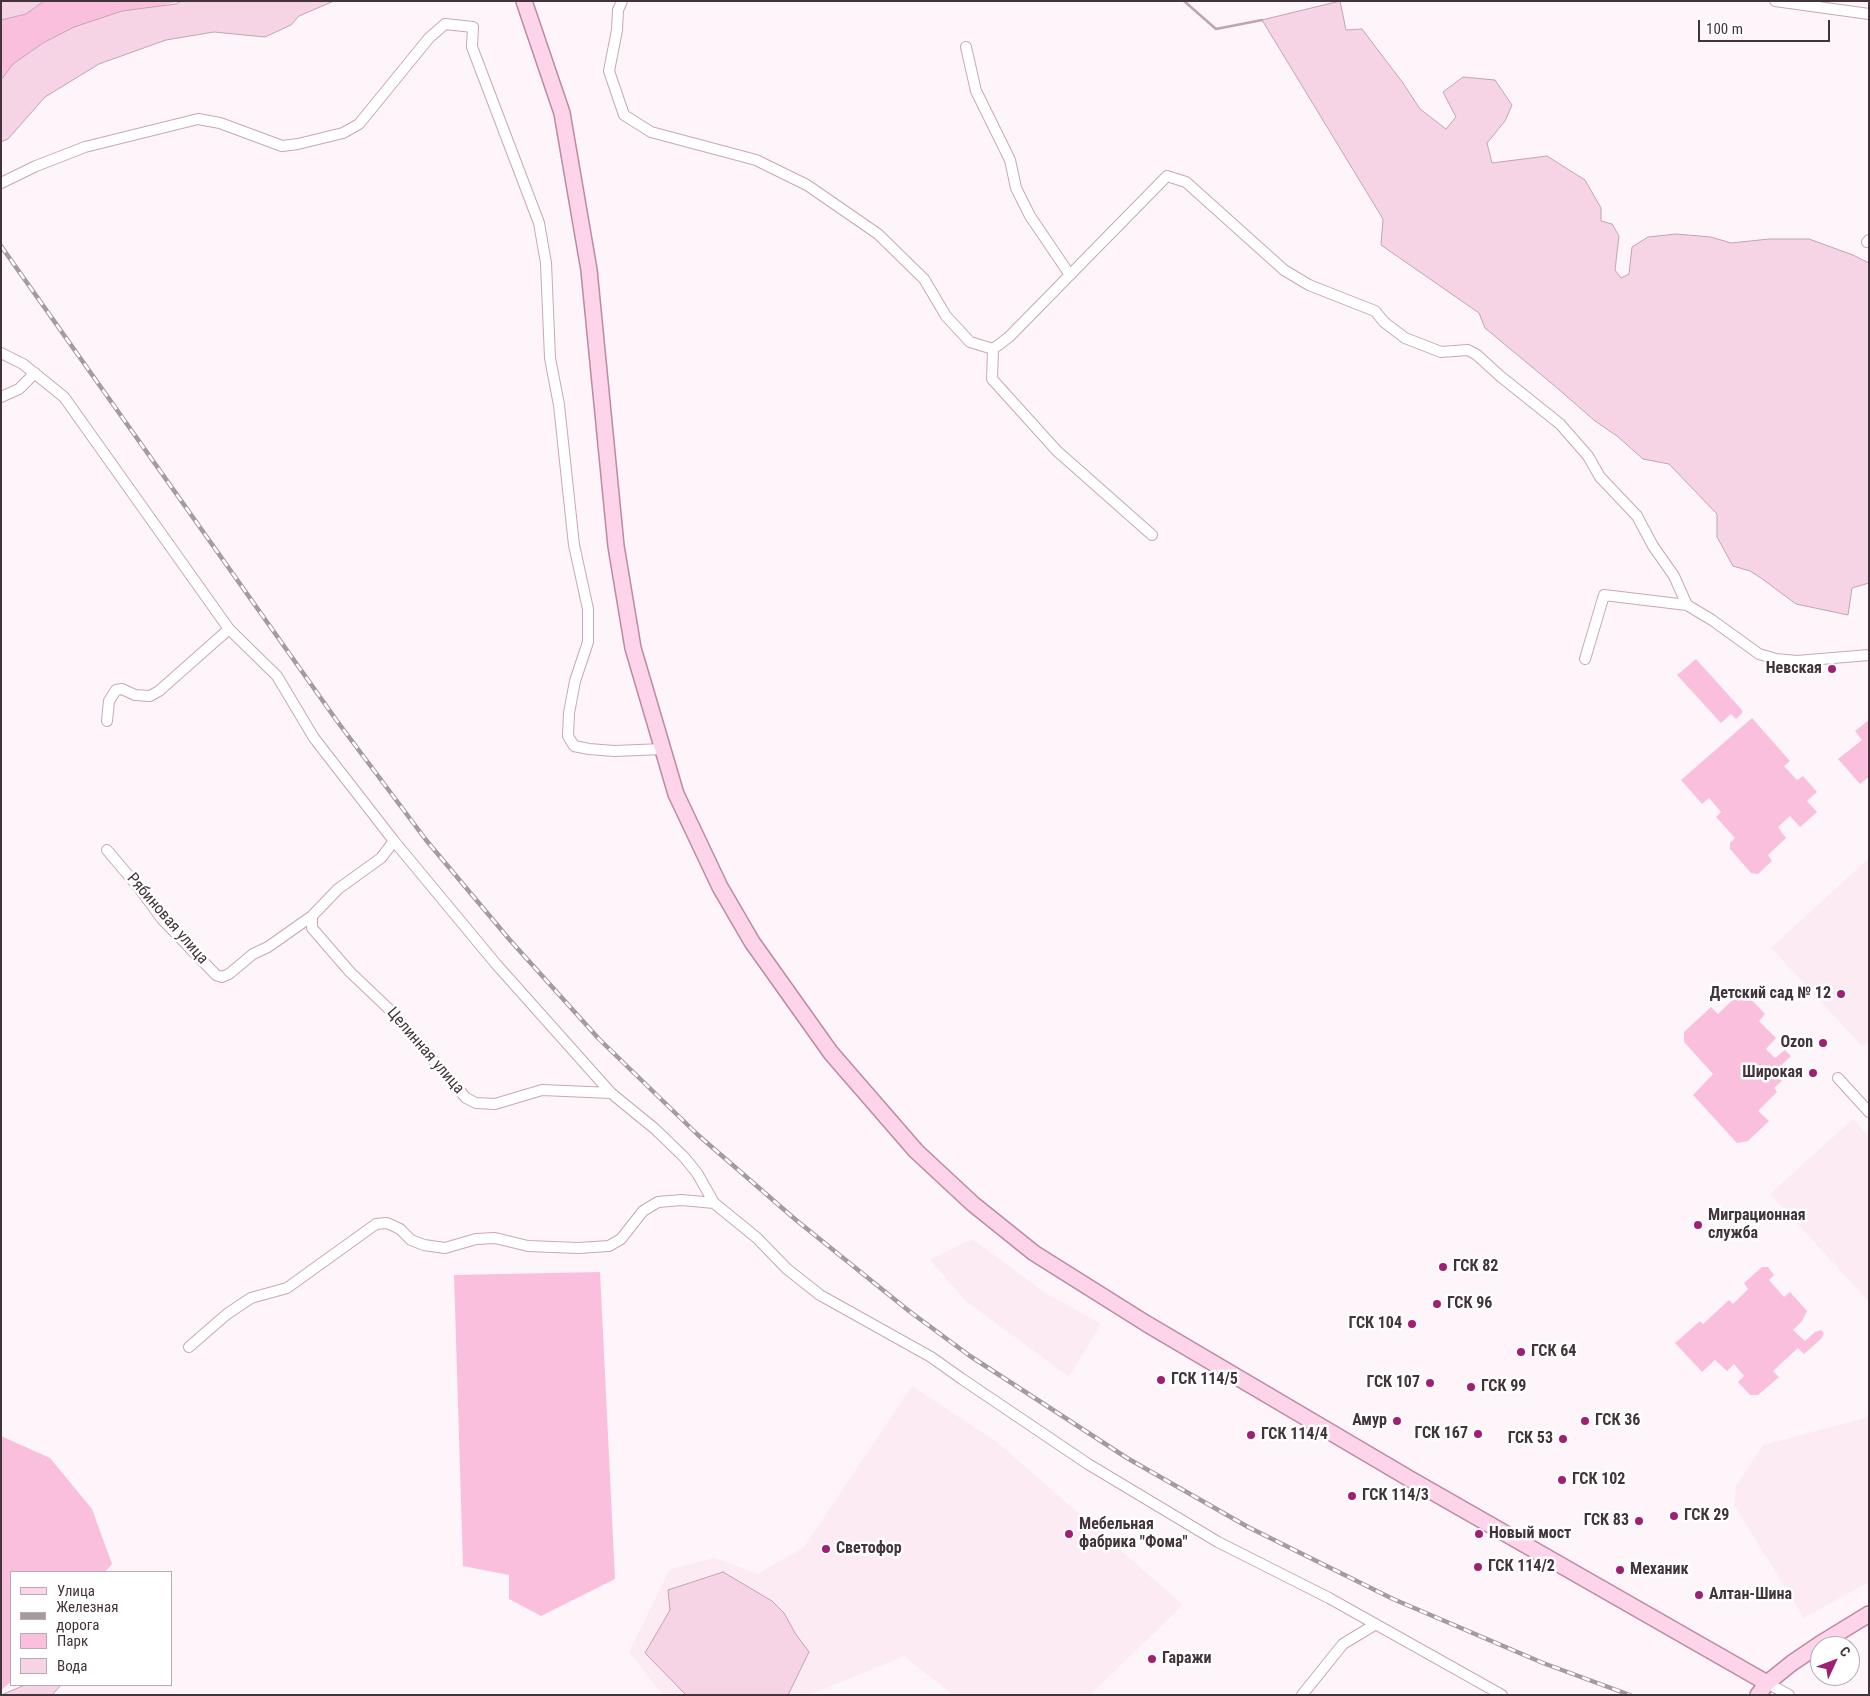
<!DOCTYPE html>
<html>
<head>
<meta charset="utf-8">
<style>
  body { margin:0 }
  #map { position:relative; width:1870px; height:1696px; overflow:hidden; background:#fdf5f9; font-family:"Roboto Condensed",sans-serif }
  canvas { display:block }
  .frame { position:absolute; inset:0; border:2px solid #43343c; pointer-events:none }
  .legend { position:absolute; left:10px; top:1571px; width:162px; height:115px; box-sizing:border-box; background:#fff; border:1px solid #b4aeb1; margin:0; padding:6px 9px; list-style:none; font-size:15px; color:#43343c }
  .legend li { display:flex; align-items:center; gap:10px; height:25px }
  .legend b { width:25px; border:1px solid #b4aeb1 }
  .north { position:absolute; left:1810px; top:1636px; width:50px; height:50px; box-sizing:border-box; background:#fff; border:1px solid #b4aeb1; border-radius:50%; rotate:47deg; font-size:14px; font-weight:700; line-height:20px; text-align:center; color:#43343c }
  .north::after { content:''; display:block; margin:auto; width:18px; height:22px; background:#9f1f72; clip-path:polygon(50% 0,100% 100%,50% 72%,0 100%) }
  .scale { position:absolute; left:1698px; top:20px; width:132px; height:22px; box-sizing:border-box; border:2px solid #43343c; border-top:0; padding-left:6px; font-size:15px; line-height:18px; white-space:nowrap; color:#43343c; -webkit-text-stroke:4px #fff; paint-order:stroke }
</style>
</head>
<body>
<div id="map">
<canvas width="1870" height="1696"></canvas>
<div class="frame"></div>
<ul class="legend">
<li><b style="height:6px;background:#fed4ea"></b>Улица</li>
<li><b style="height:6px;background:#a69aa0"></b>Железная дорога</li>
<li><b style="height:14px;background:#fbbfde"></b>Парк</li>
<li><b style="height:14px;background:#f6d4e5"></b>Вода</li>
</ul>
<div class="north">С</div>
<div class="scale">100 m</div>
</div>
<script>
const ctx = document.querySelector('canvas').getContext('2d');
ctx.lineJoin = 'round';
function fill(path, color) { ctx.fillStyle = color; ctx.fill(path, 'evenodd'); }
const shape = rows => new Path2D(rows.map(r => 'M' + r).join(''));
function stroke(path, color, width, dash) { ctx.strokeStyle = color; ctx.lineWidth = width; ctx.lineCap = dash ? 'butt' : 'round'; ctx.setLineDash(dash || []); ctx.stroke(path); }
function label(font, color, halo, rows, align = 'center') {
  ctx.font = font + ' "Roboto Condensed",sans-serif'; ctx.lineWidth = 5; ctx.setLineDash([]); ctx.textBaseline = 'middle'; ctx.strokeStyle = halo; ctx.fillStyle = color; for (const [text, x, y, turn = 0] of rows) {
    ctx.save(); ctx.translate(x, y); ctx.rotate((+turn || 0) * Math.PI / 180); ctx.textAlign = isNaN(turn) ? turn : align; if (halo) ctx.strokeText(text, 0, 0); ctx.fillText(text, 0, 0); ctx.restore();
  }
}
const built = shape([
  [1869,858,1869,1041,1862,1046,1771,948],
  [1853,1119,1869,1137,1869,1302,1770,1194],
  [972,1239,1044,1292,1101,1324,1069,1377,966,1301,930,1260],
  [912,1386,997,1442,1183,1605,1090,1695,953,1695,904,1656,809,1695,663,1695,629,1652,670,1569,715,1558,758,1574,804,1547],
  [1869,1417,1869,1582,1804,1618,1734,1505,1736,1486,1763,1445]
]);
const green = shape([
  [44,1,181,1,74,27,43,43,13,64,1,80,1,20,26,14],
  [1696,659,1742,710,1742,713,1736,719,1731,714,1721,723,1677,675],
  [1752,718,1790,761,1784,766,1797,780,1803,776,1817,792,1807,801,1817,812,1800,827,1790,816,1778,827,1786,838,1768,855,1772,861,1758,874,1751,873,1730,849,1730,843,1735,838,1716,817,1721,812,1709,798,1702,804,1681,780],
  [1869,720,1869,777,1860,784,1838,759,1862,740,1855,731],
  [1738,995,1747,995,1765,1014,1759,1021,1776,1038,1766,1049,1775,1058,1785,1050,1791,1056,1774,1072,1782,1081,1774,1088,1777,1092,1758,1111,1769,1121,1748,1141,1737,1143,1693,1095,1713,1074,1684,1042,1684,1032,1711,1007,1718,1014],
  [1762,1267,1768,1267,1774,1275,1769,1280,1784,1297,1790,1292,1807,1311,1802,1321,1793,1330,1805,1341,1815,1332,1821,1330,1824,1333,1821,1339,1804,1354,1798,1348,1773,1371,1779,1377,1758,1395,1750,1395,1738,1382,1744,1376,1734,1364,1727,1371,1715,1360,1702,1372,1675,1343,1700,1321,1703,1324,1729,1300,1733,1304,1748,1289,1744,1283],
  [600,1272,615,1579,541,1616,509,1599,509,1575,463,1566,454,1275],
  [1,1436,50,1458,92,1509,112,1564,105,1572,11,1572,11,1682,1,1690]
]);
const water = shape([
  [1,1,44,1,26,14,1,20,1,1],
  [181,1,334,1,299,16,291,25,265,37,214,32,166,40,99,64,45,97,8,139,1,142,1,80,13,64,43,43,74,27,122,11,176,4,181,1],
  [1340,1,1346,30,1362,29,1403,83,1420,109,1446,129,1456,117,1443,92,1463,77,1495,80,1512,105,1505,121,1487,143,1492,163,1547,156,1585,180,1601,208,1601,221,1612,224,1619,236,1615,270,1621,278,1629,274,1632,247,1648,237,1676,234,1711,237,1731,243,1769,239,1809,239,1853,255,1869,263,1869,583,1852,588,1848,615,1796,604,1761,578,1750,571,1733,566,1717,537,1717,514,1669,464,1643,459,1617,436,1595,421,1556,387,1485,328,1479,313,1381,245,1383,219,1262,20,1340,1],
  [723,1572,772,1601,784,1613,795,1633,809,1652,788,1695,686,1695,645,1653,670,1610,668,1590,723,1572],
  [25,1685,61,1685,52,1695,1,1695,25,1685]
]);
const stream = shape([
  [1184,1,1216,29,1262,20]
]);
const minor = shape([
  [622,1,618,10,617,30,609,71,624,115,651,132,756,160,807,185,878,234,924,279,946,316,970,342,993,349,1009,337,1167,176,1186,182,1284,270,1309,285,1375,311,1384,322,1405,338,1441,352,1468,350,1477,355,1500,376,1560,424,1588,456,1600,477,1637,516,1653,546,1674,576,1687,605],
  [1775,1,1869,14],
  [966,47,976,91,1010,160,1016,188,1030,216,1070,275],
  [1,183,36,166,85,147,198,119,220,123,282,146,298,144,343,133,359,124,429,38,445,24,473,27,472,47,539,223,546,263,550,358,559,405,574,545,588,609,588,642,575,681,569,713,568,736,574,746,589,749,614,751,663,749],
  [1867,242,1869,240],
  [993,349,992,379,1057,451,1152,535],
  [1,353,23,364,64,397,229,629,277,676,314,738,394,841,496,964,611,1093,655,1129,684,1157,697,1173,714,1203],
  [1,397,19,389,35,373],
  [1585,659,1604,595,1687,605,1712,620,1759,654,1776,659,1797,661,1869,655],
  [107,721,109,701,116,690,122,689,135,695,150,696,159,691,229,629],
  [107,850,139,888,162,919,216,975,222,977,229,974,253,954,268,947,312,916,338,889,381,858,394,841],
  [312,916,312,928,350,972,391,1011,466,1098,476,1103,495,1104,542,1090,611,1093],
  [1838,1078,1869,1112],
  [189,1347,227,1314,251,1298,287,1288,376,1224,387,1223,400,1229,411,1240,424,1245,445,1248,476,1239,495,1238,528,1246,578,1248,609,1246,621,1239,643,1211,658,1202,682,1200,714,1203,757,1238,787,1269,820,1295,931,1357,962,1379,1088,1464,1218,1542,1329,1598,1502,1695],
  [1767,1683,1789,1695],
  [1302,1695,1343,1644,1376,1624]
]);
const primary = shape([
  [524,1,562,113,589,270,616,546,633,648,676,794,720,887,752,942,831,1053,916,1151,973,1204,1034,1253,1147,1324,1410,1479,1767,1683],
  [1758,1695,1767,1683,1792,1663,1820,1644,1869,1614]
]);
const rail = shape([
  [1,246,337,721,426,840,509,939,599,1039,698,1135,796,1220,909,1311,970,1356,1127,1458,1248,1527,1393,1599,1543,1663,1630,1695]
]);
const markers = [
  [1832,669,5,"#9f1f72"],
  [1841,994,5,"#9f1f72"],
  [1823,1043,5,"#9f1f72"],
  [1813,1073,5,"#9f1f72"],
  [1698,1225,5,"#9f1f72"],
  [1443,1267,5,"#9f1f72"],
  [1437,1304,5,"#9f1f72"],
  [1412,1324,5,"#9f1f72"],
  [1521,1352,5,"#9f1f72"],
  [1161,1380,5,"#9f1f72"],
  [1430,1383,5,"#9f1f72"],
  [1471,1387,5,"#9f1f72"],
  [1397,1421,5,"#9f1f72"],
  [1585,1421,5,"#9f1f72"],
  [1478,1434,5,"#9f1f72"],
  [1251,1435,5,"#9f1f72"],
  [1563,1439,5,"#9f1f72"],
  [1562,1480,5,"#9f1f72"],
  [1352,1496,5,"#9f1f72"],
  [1674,1516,5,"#9f1f72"],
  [1639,1521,5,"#9f1f72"],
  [1069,1534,5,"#9f1f72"],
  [1479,1534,5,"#9f1f72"],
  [826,1549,5,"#9f1f72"],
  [1478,1567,5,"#9f1f72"],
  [1620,1570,5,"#9f1f72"],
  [1699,1595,5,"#9f1f72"],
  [1152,1659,5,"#9f1f72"]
];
const poiNames = [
  ["Невская",1822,669,"right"],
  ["Детский сад № 12",1831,994,"right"],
  ["Ozon",1813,1043,"right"],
  ["Широкая",1803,1073,"right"],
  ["Миграционная",1708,1216],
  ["служба",1708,1234],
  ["ГСК 82",1453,1267],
  ["ГСК 96",1447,1304],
  ["ГСК 104",1402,1324,"right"],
  ["ГСК 64",1531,1352],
  ["ГСК 114/5",1171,1380],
  ["ГСК 107",1420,1383,"right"],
  ["ГСК 99",1481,1387],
  ["Амур",1387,1421,"right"],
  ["ГСК 36",1595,1421],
  ["ГСК 167",1468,1434,"right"],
  ["ГСК 114/4",1261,1435],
  ["ГСК 53",1553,1439,"right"],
  ["ГСК 102",1572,1480],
  ["ГСК 114/3",1362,1496],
  ["ГСК 29",1684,1516],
  ["ГСК 83",1629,1521,"right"],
  ["Мебельная",1079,1525],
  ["фабрика \"Фома\"",1079,1543],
  ["Новый мост",1489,1534],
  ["Светофор",836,1549],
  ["ГСК 114/2",1488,1567],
  ["Механик",1630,1570],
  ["Алтан-Шина",1709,1595],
  ["Гаражи",1162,1659]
];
const streetNames = [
  ["Рябиновая улица",167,919,49],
  ["Целинная улица",425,1051,49]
];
fill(built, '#fdebf4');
fill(green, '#fbbfde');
fill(water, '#f6d4e5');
stroke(water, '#c0a4b2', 1);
stroke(stream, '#c0a4b2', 2.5);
stroke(minor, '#caa6b8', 12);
stroke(primary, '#bd89a4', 18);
stroke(minor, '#fff', 10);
stroke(primary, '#fed4ea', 15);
stroke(rail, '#a69aa0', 4.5);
stroke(rail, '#fff', 2.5, [8]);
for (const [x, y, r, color] of markers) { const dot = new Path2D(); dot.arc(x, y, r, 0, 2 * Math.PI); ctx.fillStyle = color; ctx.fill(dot); stroke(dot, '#fff', 2); }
label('bold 16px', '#43343c', '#fff', poiNames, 'left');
label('16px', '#43343c', '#fff', streetNames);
</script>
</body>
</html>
